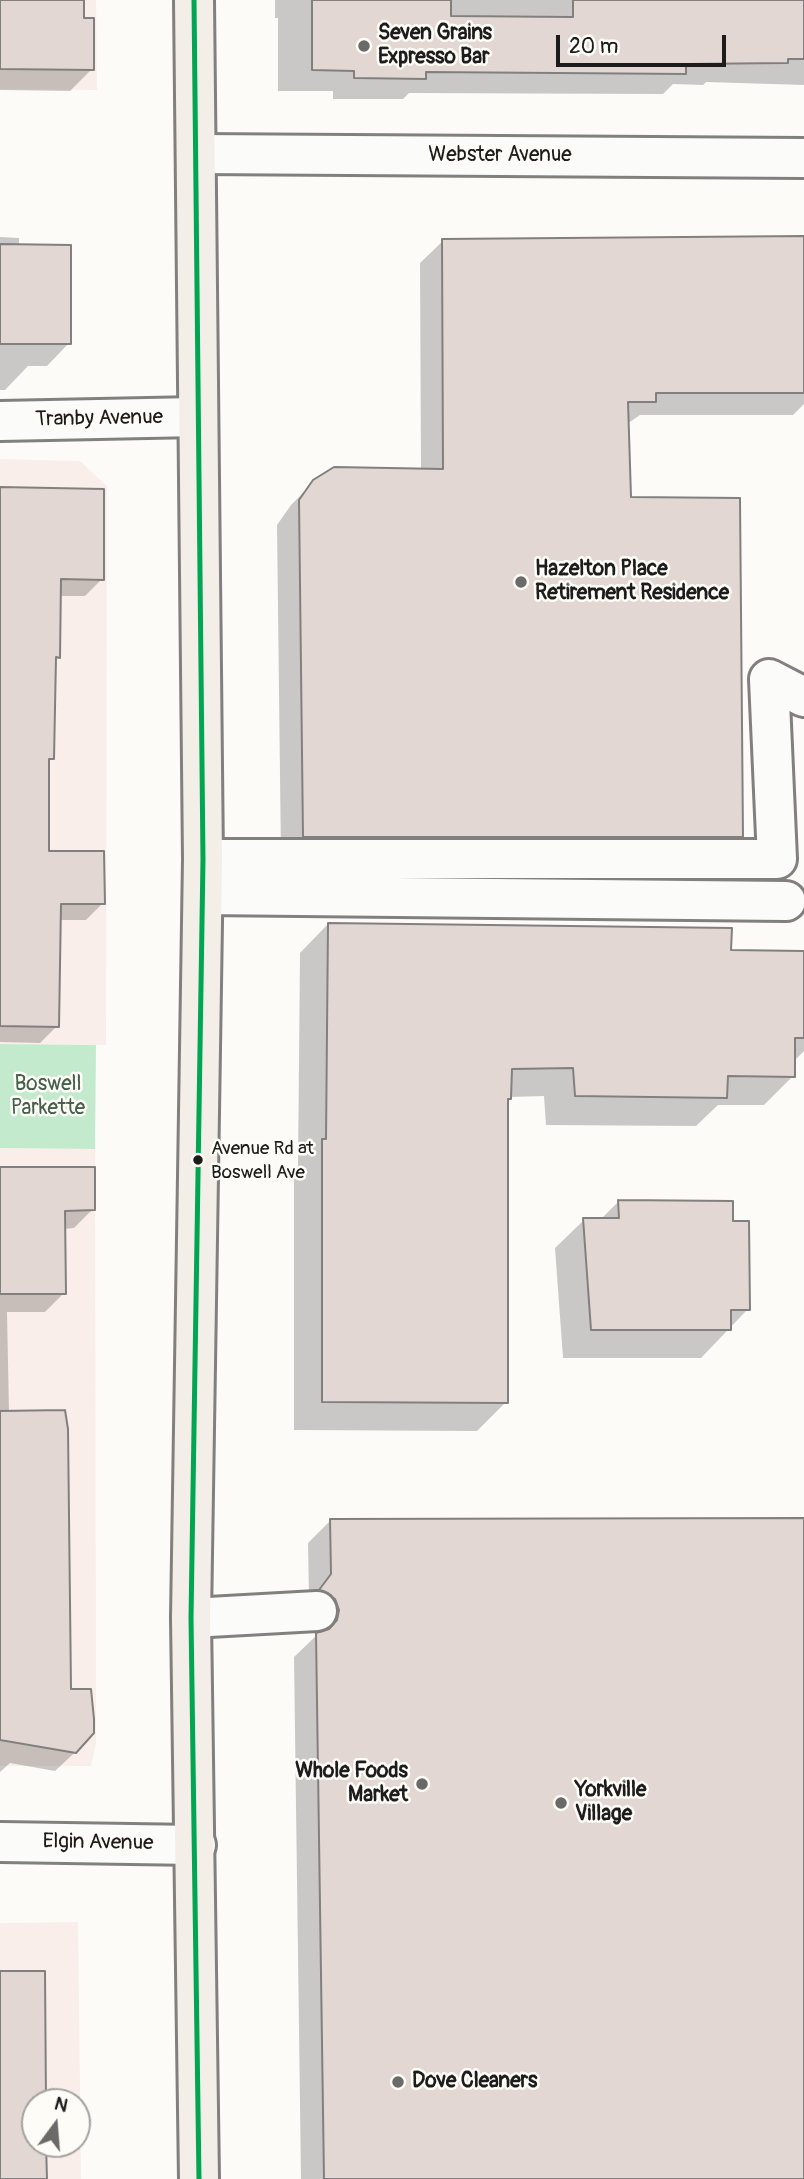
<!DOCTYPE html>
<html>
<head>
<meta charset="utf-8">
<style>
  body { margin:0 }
  #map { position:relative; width:804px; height:2179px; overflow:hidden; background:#fcfbf8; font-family:Pangolin,sans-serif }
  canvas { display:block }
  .north { position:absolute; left:21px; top:2088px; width:70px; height:70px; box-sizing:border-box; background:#fdfcf7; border:2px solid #a3a29f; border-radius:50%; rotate:16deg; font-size:19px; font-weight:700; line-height:28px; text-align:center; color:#1c1c1c }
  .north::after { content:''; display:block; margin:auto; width:24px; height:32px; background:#6a6a69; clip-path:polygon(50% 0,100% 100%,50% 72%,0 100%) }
  .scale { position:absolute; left:556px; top:35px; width:170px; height:32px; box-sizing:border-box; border:4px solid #1c1c1c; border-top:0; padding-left:9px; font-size:21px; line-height:24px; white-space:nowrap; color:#1c1c1c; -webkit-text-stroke:5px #fdfcf7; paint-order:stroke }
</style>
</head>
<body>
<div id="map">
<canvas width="804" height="2179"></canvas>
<div class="north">N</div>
<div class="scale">20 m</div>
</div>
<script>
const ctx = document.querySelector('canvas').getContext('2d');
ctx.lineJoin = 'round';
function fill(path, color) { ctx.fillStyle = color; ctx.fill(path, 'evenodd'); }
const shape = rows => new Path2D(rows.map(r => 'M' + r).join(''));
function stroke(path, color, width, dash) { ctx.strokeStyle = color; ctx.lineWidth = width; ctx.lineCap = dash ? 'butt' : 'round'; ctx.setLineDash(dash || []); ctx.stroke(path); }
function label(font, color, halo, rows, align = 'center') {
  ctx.font = font + ' Pangolin,sans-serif'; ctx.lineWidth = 5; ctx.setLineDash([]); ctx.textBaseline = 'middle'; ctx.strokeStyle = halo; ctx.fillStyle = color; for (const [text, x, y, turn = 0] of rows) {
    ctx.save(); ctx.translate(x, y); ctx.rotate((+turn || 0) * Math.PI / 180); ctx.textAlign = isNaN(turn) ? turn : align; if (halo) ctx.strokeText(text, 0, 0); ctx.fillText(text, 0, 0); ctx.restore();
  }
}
const built = shape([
  [0,0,96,0,97,90,0,89],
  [0,459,80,461,107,486,106,1045,0,1044],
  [0,1148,95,1149,96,1744,91,1766,0,1766],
  [78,1922,81,2179,0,2179,0,1923],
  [35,2102,77,2102,77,2144,35,2144]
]);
const green = shape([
  [0,1044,96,1045,95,1149,0,1148]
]);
const shadow = shape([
  [0,0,84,0,83,19,92,69,70,91,0,90],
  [275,0,804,0,804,85,706,82,703,85,673,84,663,94,409,93,403,99,333,99,333,91,278,91,278,18,275,18],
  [0,237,19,238,19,246,69,343,47,366,28,366,5,390,0,390],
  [804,238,804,404,793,415,640,415,627,424,630,499,741,836,718,859,281,859,277,525,291,505,314,482,421,470,420,263,443,241],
  [0,489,102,579,85,596,59,596,59,657,54,662,52,758,47,763,47,853,103,903,86,920,59,920,57,1026,40,1043,0,1042],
  [328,924,729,952,804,953,804,1051,793,1062,793,1076,764,1105,718,1105,696,1126,546,1125,544,1096,510,1097,506,1102,506,1402,477,1431,294,1430,294,1170,298,1166,300,953],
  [0,1169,93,1209,74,1228,63,1229,64,1293,45,1312,7,1312,9,1413,69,1691,87,1741,55,1771,10,1763,0,1772],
  [619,1201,731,1222,748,1309,701,1358,563,1358,555,1248,584,1220,600,1220],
  [331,1520,804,1520,804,2179,301,2179,294,1657,317,1635,309,1598,308,1543]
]);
const building = shape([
  [0,0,84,0,84,18,94,18,94,70,0,69,0,0],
  [312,0,451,0,451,16,573,17,573,0,804,0,804,59,788,59,788,63,686,64,686,74,426,72,426,79,354,78,354,71,312,70,312,0],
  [804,236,804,393,656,393,656,402,628,402,631,497,740,498,743,837,303,837,299,500,313,480,334,467,443,469,442,239,804,236],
  [0,244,71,245,71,344,0,344,0,244],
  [0,487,104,489,104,580,61,579,60,658,56,657,54,759,49,759,49,851,104,851,105,904,61,904,59,1027,0,1026,0,487],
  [328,923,732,928,731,950,804,951,804,1038,795,1038,795,1077,728,1076,727,1098,575,1096,573,1068,512,1069,511,1099,508,1099,508,1403,322,1402,322,1139,326,1139,328,923],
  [0,1167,95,1167,95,1210,65,1211,66,1294,0,1294,0,1167],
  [618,1200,733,1201,733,1221,749,1221,750,1310,731,1310,731,1330,591,1330,583,1218,619,1218,618,1200],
  [65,1410,68,1429,71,1689,91,1689,94,1719,94,1733,76,1753,0,1740,0,1411,65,1410],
  [804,1518,804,2179,324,2179,316,1633,329,1629,337,1620,339,1610,335,1599,319,1590,331,1574,330,1519,804,1518],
  [0,1971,45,1971,46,2102,35,2102,35,2144,46,2144,47,2179,0,2179,0,1971]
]);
const minor = shape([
  [197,154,804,158],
  [0,421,197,417],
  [203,859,777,859,769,679,804,697],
  [203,895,786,901],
  [191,1618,317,1611],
  [0,1842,196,1845]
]);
const major = shape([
  [194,0,203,859,191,1618,199,2179]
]);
const bus1 = shape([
  [194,0,203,859,191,1618,199,2179]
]);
const markers = [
  [364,46,7,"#6a6a69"],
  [521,582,7,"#6a6a69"],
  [198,1160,6,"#1c1c1c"],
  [422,1784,7,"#6a6a69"],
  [561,1803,7,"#6a6a69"],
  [398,2082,7,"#6a6a69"]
];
const busNames = [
  ["Avenue Rd at",211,1149],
  ["Boswell Ave",211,1173]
];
const poiNames = [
  ["Seven Grains",378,34],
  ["Expresso Bar",378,58],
  ["Hazelton Place",535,570],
  ["Retirement Residence",535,594],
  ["Whole Foods",408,1772,"right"],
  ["Market",408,1796,"right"],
  ["Yorkville",575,1791],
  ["Village",575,1815],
  ["Dove Cleaners",412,2082]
];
const streetNames = [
  ["Webster Avenue",500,156],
  ["Tranby Avenue",99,419,-1],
  ["Elgin Avenue",98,1843,1]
];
const parkNames = [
  ["Boswell",48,1085],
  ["Parkette",48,1109]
];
fill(built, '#f9eee9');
fill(green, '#c4eacd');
fill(shadow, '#0003');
fill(building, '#e3d7d3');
stroke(building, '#81807f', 2);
stroke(minor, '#81807f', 44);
stroke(major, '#81807f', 44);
stroke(minor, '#fbfbf9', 38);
stroke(major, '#f3eee7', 38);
stroke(bus1, '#00a651', 5);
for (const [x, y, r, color] of markers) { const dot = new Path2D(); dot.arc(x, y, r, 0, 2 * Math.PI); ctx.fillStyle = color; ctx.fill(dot); stroke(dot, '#fdfcf7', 2.5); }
label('19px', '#1c1c1c', '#fdfcf7', busNames, 'left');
label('bold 21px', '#1c1c1c', '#fdfcf7', poiNames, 'left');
label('21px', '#1c1c1c', '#fdfcf7', streetNames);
label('21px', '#47604e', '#fdfcf7', parkNames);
</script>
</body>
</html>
